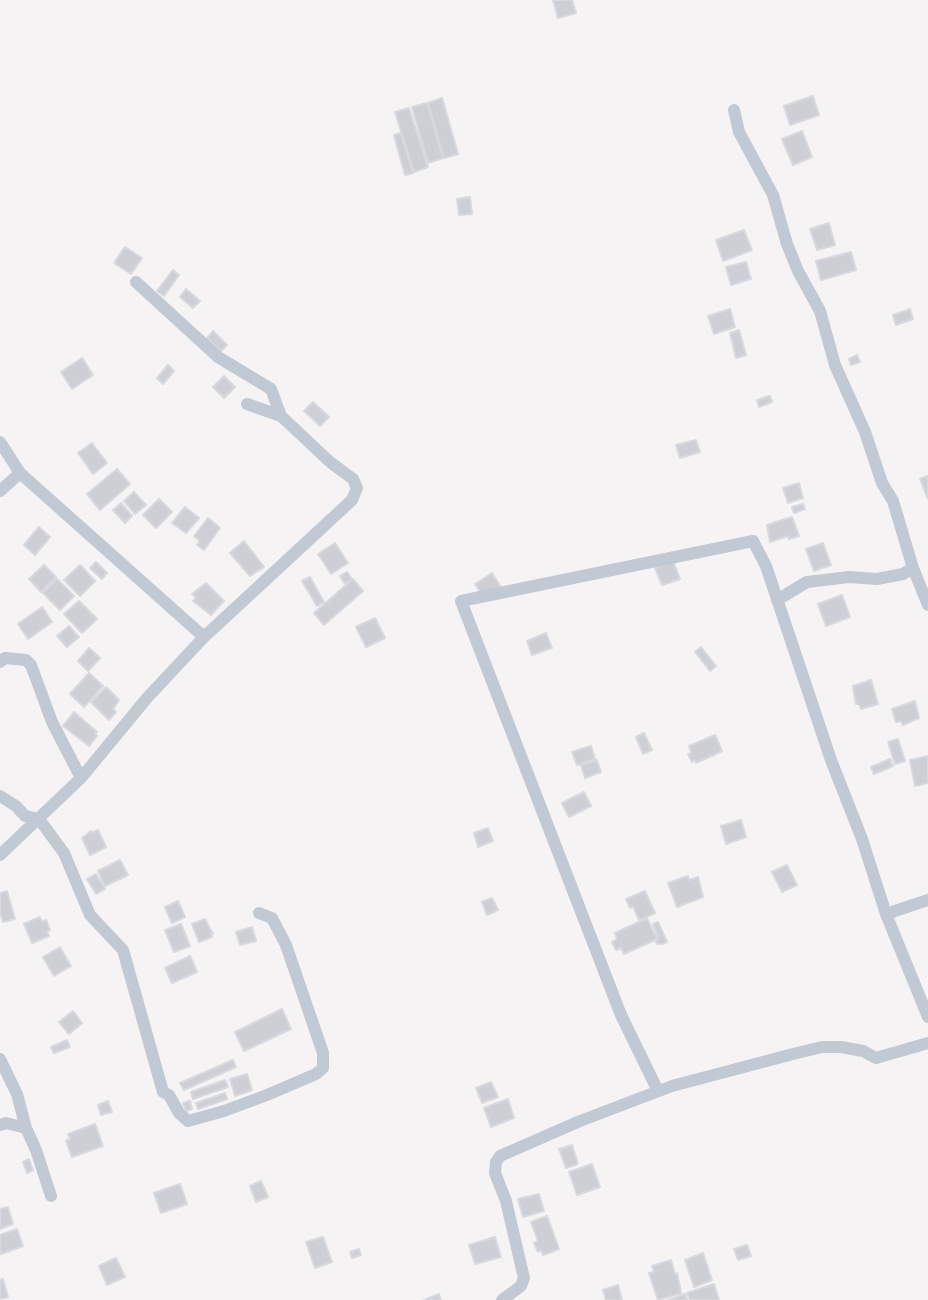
<!DOCTYPE html>
<html>
<head>
<meta charset="utf-8">
<style>
  body { margin:0 }
  canvas { display:block; background:#f5f3f3 }
</style>
</head>
<body>
<canvas width="928" height="1300"></canvas>
<script>
const ctx = document.querySelector('canvas').getContext('2d');
ctx.lineJoin = 'round';
function fill(path, color) { ctx.fillStyle = color; ctx.fill(path, 'evenodd'); }
const shape = rows => new Path2D(rows.map(r => 'M' + r).join(''));
function stroke(path, color, width, dash) { ctx.strokeStyle = color; ctx.lineWidth = width; ctx.lineCap = dash ? 'butt' : 'round'; ctx.setLineDash(dash || []); ctx.stroke(path); }
const building = shape([
  [553,0,572,0,576,13,558,18,553,0],
  [813,96,819,115,790,125,784,106,813,96],
  [442,98,458,154,444,158,428,103,442,98],
  [427,103,443,158,428,163,412,107,427,103],
  [409,108,428,167,414,172,395,112,409,108],
  [802,131,812,157,793,165,782,139,802,131],
  [401,133,413,173,405,175,394,135,401,133],
  [470,197,472,214,459,215,457,199,470,197],
  [829,223,835,245,817,250,810,229,829,223],
  [744,230,752,250,723,261,716,240,744,230],
  [125,247,142,258,131,274,114,263,125,247],
  [851,252,856,270,821,280,816,261,851,252],
  [746,262,751,279,731,285,726,267,746,262],
  [173,270,179,275,164,296,157,291,173,270],
  [186,289,200,301,193,308,180,297,186,289],
  [730,309,735,327,714,334,708,316,730,309],
  [910,309,913,319,896,325,893,315,910,309],
  [739,330,746,355,736,358,730,333,739,330],
  [213,331,227,345,221,351,207,338,213,331],
  [857,355,860,362,851,365,849,359,857,355],
  [82,358,93,375,72,389,61,372,82,358],
  [168,365,174,371,163,384,157,378,168,365],
  [224,376,235,387,224,398,213,387,224,376],
  [770,396,772,402,759,407,757,400,770,396],
  [313,402,329,417,320,426,304,411,313,402],
  [696,440,700,452,680,458,676,445,696,440],
  [92,443,107,463,93,474,78,453,92,443],
  [117,469,130,484,100,510,87,494,117,469],
  [928,476,928,499,920,479,928,476],
  [799,483,803,498,788,503,783,488,799,483],
  [134,492,146,505,135,514,124,501,134,492],
  [159,499,172,512,156,528,143,515,159,499],
  [121,503,132,516,125,523,113,510,121,503],
  [803,504,805,509,794,513,792,507,803,504],
  [185,507,199,518,186,533,172,523,185,507],
  [792,517,799,536,789,539,788,536,770,542,767,525,792,517],
  [208,518,220,528,204,550,197,545,200,541,194,536,208,518],
  [39,527,50,537,35,555,24,545,39,527],
  [244,541,264,567,250,576,230,553,244,541],
  [335,543,348,563,331,574,318,554,335,543],
  [823,543,831,565,814,571,806,549,823,543],
  [673,561,680,579,662,585,655,568,673,561],
  [96,562,107,573,102,579,90,568,96,562],
  [44,565,56,577,41,592,29,579,44,565],
  [80,565,95,581,80,596,64,580,80,565],
  [347,572,352,579,345,584,340,576,347,572],
  [492,573,501,587,484,598,475,584,492,573],
  [310,577,324,602,317,606,302,581,310,577],
  [57,579,74,596,60,610,43,593,57,579],
  [353,579,363,591,324,625,314,613,353,579],
  [206,583,224,601,211,615,193,601,196,598,192,594,206,583],
  [842,595,850,617,826,626,818,604,842,595],
  [79,601,97,619,82,633,64,614,79,601],
  [42,607,52,622,28,639,18,624,42,607],
  [375,618,385,638,366,647,356,627,375,618],
  [69,626,79,637,67,647,57,636,69,626],
  [546,633,552,648,532,655,527,641,546,633],
  [701,647,716,666,710,671,695,652,701,647],
  [89,648,100,658,88,671,78,661,89,648],
  [89,673,103,686,84,707,70,694,89,673],
  [871,680,878,704,861,709,859,704,856,704,853,686,871,680],
  [106,687,119,700,113,709,116,712,109,720,91,702,106,687],
  [915,701,919,718,903,725,901,721,896,722,892,709,915,701],
  [74,712,97,732,95,734,97,736,89,746,63,726,74,712],
  [644,733,652,750,643,754,636,737,644,733],
  [715,735,722,751,696,763,695,760,692,762,688,754,691,753,689,746,715,735],
  [898,739,905,761,895,764,888,742,898,739],
  [591,746,595,759,577,765,572,752,591,746],
  [928,756,928,783,915,786,910,760,928,756],
  [890,759,893,766,874,774,871,767,890,759],
  [597,760,601,772,585,778,581,765,597,760],
  [584,792,591,806,569,817,562,803,584,792],
  [741,820,746,837,726,844,721,826,741,820],
  [488,828,493,841,478,847,474,833,488,828],
  [98,830,106,847,90,855,82,838,91,831,92,833,98,830],
  [120,860,128,875,105,886,98,871,120,860],
  [787,865,797,885,782,892,772,872,787,865],
  [96,874,105,889,96,894,87,879,96,874],
  [688,876,689,880,698,877,703,897,677,907,668,883,688,876],
  [7,891,15,919,3,922,0,912,0,893,7,891],
  [645,891,655,913,639,920,633,906,630,908,626,899,645,891],
  [492,898,498,910,487,915,482,902,492,898],
  [178,901,185,917,172,923,165,907,178,901],
  [40,917,42,922,46,920,50,930,47,932,49,936,32,943,24,924,40,917],
  [647,918,657,939,624,954,621,948,616,950,612,942,617,939,615,933,647,918],
  [205,919,213,934,211,934,212,937,199,942,192,924,205,919],
  [658,922,667,942,662,944,657,944,655,940,659,939,653,924,658,922],
  [181,924,190,946,174,952,165,930,181,924],
  [252,927,256,941,240,945,236,932,252,927],
  [60,947,71,966,54,976,43,957,60,947],
  [190,956,197,972,172,983,165,968,190,956],
  [282,1009,291,1029,244,1051,235,1032,282,1009],
  [73,1011,82,1023,69,1034,59,1022,73,1011],
  [67,1040,70,1047,54,1053,51,1047,67,1040],
  [233,1060,236,1067,184,1090,180,1083,233,1060],
  [247,1074,252,1090,235,1096,230,1079,247,1074],
  [225,1080,228,1087,193,1099,191,1092,225,1080],
  [491,1082,498,1097,482,1103,476,1088,491,1082],
  [225,1093,227,1099,198,1109,196,1103,225,1093],
  [508,1099,514,1118,491,1127,484,1108,508,1099],
  [108,1101,112,1112,101,1115,98,1105,108,1101],
  [190,1101,192,1109,186,1111,183,1103,190,1101],
  [95,1124,103,1146,72,1157,66,1141,70,1139,68,1134,95,1124],
  [572,1145,578,1164,566,1168,559,1149,572,1145],
  [29,1159,33,1170,27,1173,23,1162,29,1159],
  [592,1164,600,1187,577,1195,569,1172,592,1164],
  [261,1181,268,1197,256,1202,250,1186,261,1181],
  [180,1184,187,1204,161,1213,154,1193,180,1184],
  [539,1194,544,1211,523,1217,518,1199,539,1194],
  [8,1207,13,1224,0,1229,0,1209,8,1207],
  [547,1216,559,1249,543,1255,541,1250,538,1252,534,1243,538,1241,531,1222,547,1216],
  [17,1229,23,1246,1,1254,0,1235,17,1229],
  [323,1237,332,1262,315,1268,306,1242,323,1237],
  [495,1237,501,1257,475,1264,469,1245,495,1237],
  [747,1245,751,1256,738,1260,734,1249,747,1245],
  [359,1249,361,1255,352,1258,350,1252,359,1249],
  [703,1253,712,1280,694,1287,685,1260,703,1253],
  [116,1258,125,1277,107,1285,99,1266,116,1258],
  [671,1260,675,1274,677,1273,681,1293,658,1300,649,1273,654,1272,652,1266,671,1260],
  [3,1279,8,1297,0,1299,0,1280,3,1279],
  [714,1284,719,1300,690,1300,687,1293,714,1284],
  [618,1285,622,1300,606,1300,603,1290,618,1285],
  [439,1294,441,1300,424,1300,439,1294],
  [685,1294,687,1300,668,1300,685,1294]
]);
const minor = shape([
  [734,110,739,132,773,195,787,244,798,271,820,311,835,365,865,432,882,483,893,501,913,568,928,605],
  [136,282,218,357,271,389,281,416],
  [0,442,20,473,204,637],
  [0,491,20,473],
  [777,600,807,582,849,577,877,579,903,574,913,568],
  [0,662,5,658,26,660,31,665,52,722,81,778],
  [0,796,16,806,25,816,39,819,64,853,90,915,123,950,163,1092,169,1095,179,1113,188,1121,224,1111,267,1095,316,1074,323,1068,323,1053,286,945,272,918,259,913],
  [0,855,81,778,147,698,204,637,352,500,357,488,353,479,330,462,281,416,247,404],
  [886,914,928,900],
  [0,1059,17,1094,26,1128],
  [658,1091,621,1015,461,601,753,541,766,566,831,760,862,839,886,914,928,1017],
  [0,1125,6,1123,26,1128,36,1150,51,1196],
  [502,1300,521,1286,524,1278,506,1201,495,1173,496,1162,500,1156,580,1121,672,1086,793,1054,822,1047,841,1047,863,1051,876,1058,928,1043]
]);
fill(building, '#cdcfd5');
stroke(building, '#d7d9de', 2);
stroke(minor, '#c1cad2', 12);
</script>
</body>
</html>
